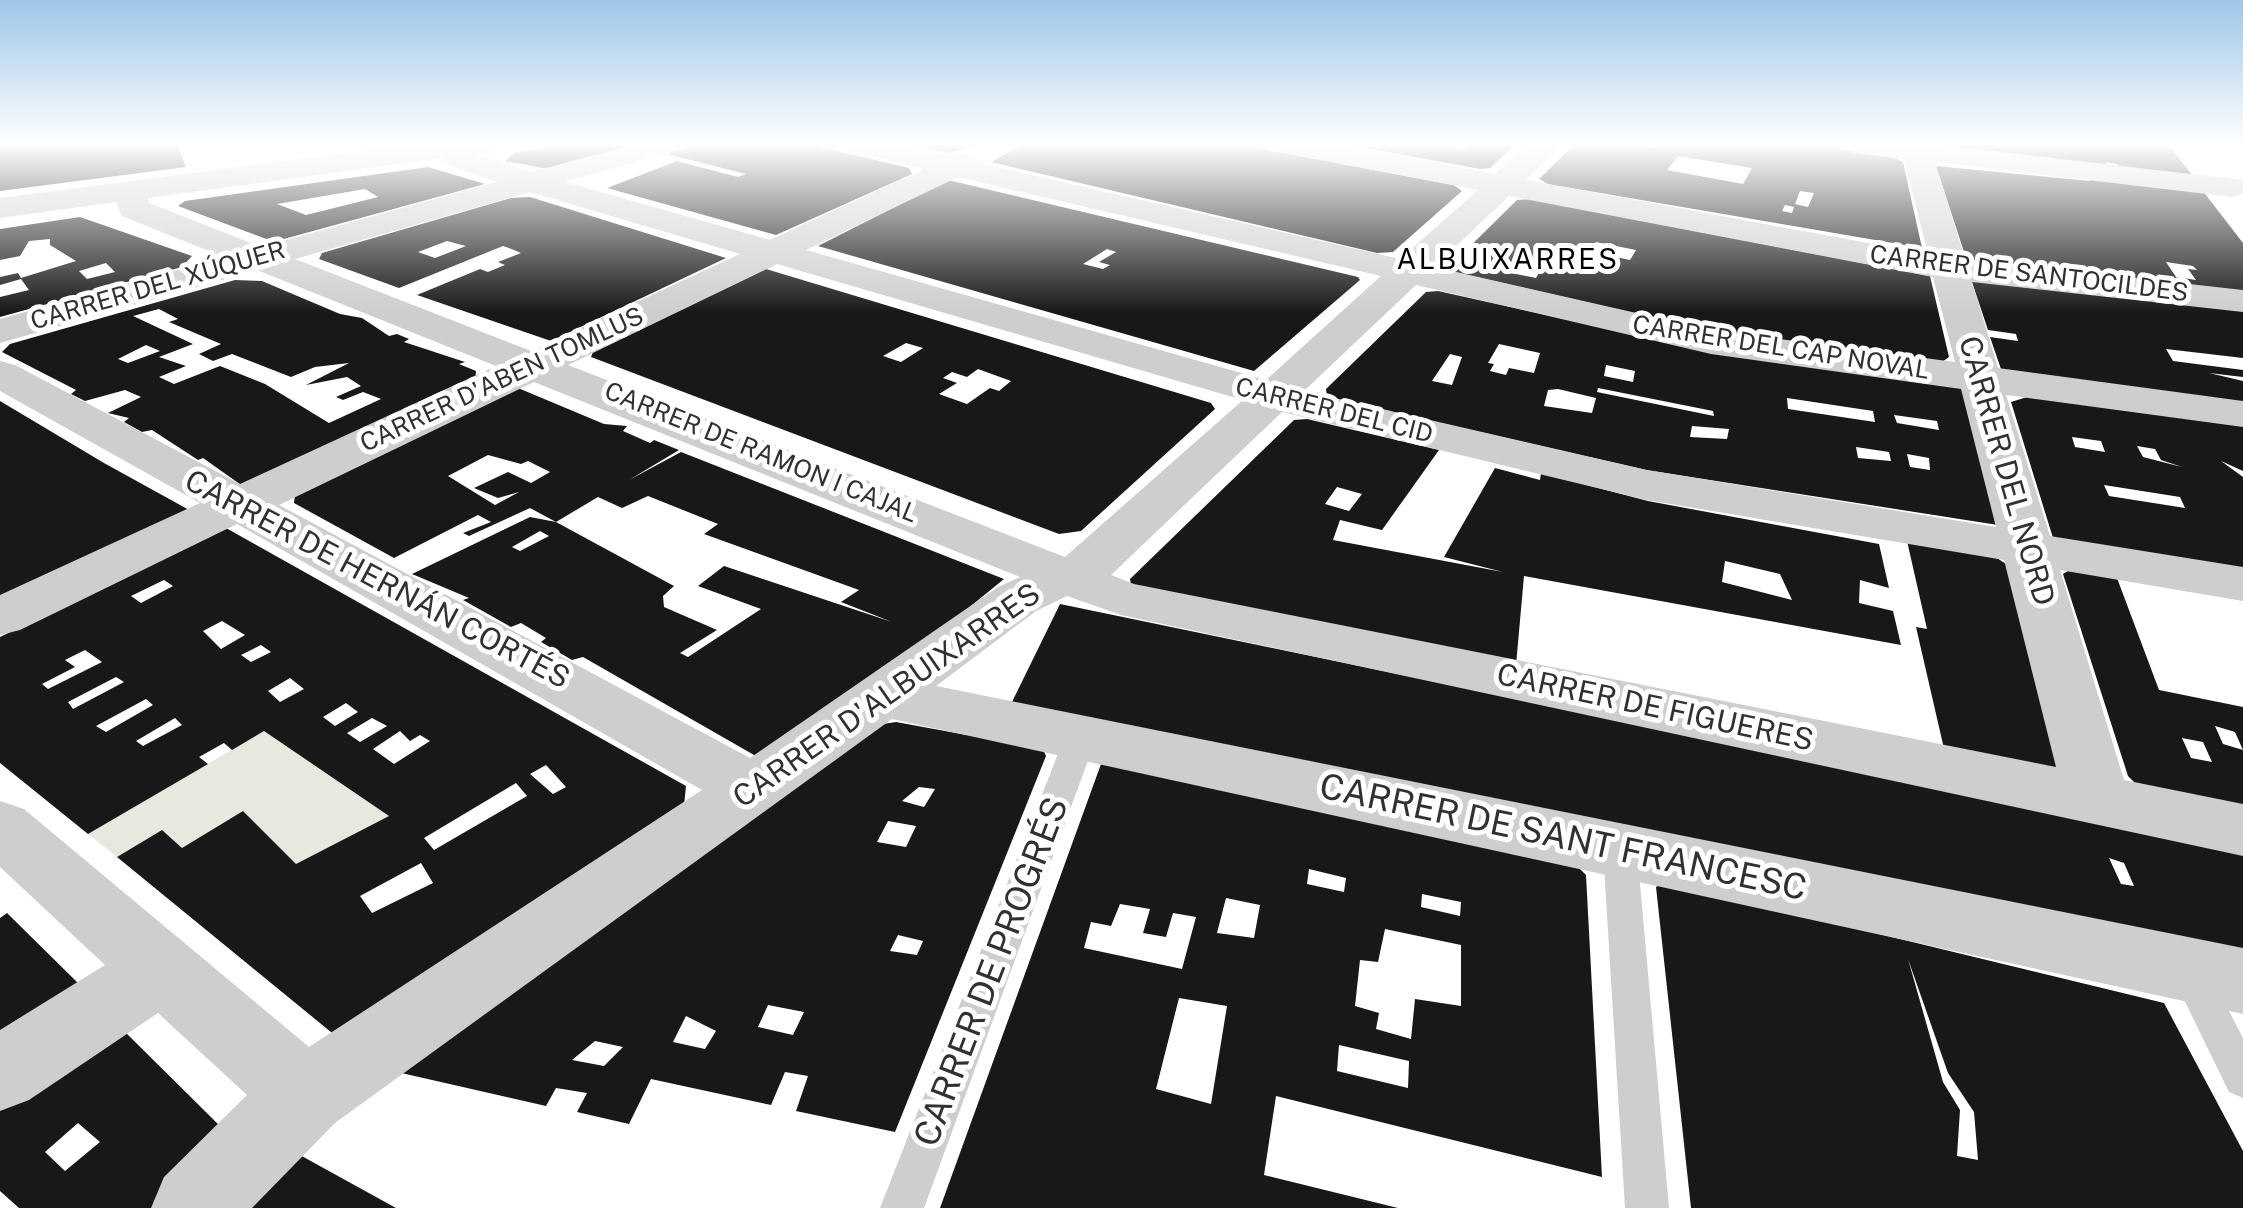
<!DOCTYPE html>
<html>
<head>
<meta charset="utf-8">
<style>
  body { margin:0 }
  canvas { display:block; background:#fff }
</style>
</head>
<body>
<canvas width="2243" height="1208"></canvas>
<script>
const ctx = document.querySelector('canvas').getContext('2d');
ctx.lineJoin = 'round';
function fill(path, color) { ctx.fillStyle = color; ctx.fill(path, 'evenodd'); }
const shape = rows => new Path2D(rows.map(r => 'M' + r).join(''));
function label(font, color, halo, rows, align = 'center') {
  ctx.font = font + ' "Public Sans",sans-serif'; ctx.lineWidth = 10; ctx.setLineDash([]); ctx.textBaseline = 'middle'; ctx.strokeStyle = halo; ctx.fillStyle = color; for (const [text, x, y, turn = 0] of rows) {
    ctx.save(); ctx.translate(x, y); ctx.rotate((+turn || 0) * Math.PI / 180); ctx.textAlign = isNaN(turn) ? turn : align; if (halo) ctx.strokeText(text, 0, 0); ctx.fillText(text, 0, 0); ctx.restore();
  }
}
const green = shape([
  [264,731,389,816,296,864,243,811,182,848,162,830,117,857,88,834]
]);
const building = shape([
  [0,144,177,144,186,167,0,191],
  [575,144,638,145,549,169,505,161,516,152],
  [702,144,808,144,909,168,912,174,776,235,607,188,677,161,738,177,746,174,667,154],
  [911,144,979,144,950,153],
  [1024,144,1235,144,1454,185,1462,191,1393,252,1377,253,991,162],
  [1345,144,1446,144,1443,147,1462,150,1469,144,1516,144,1490,168,1480,169],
  [1575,144,1667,148,1670,144,1808,144,1895,158,1903,162,1922,248,1548,184,1539,179],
  [1678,156,1752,168,1743,184,1667,170],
  [1800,191,1814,193,1808,207,1795,204,1792,213,1782,211,1785,205,1794,207],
  [1929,144,2168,144,2196,180,2121,169,2117,164,2105,162,2109,168],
  [1936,166,2090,181,2086,173,2199,186,2243,243,2243,293,1972,262,1966,258],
  [2166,262,2193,266,2197,270,2188,269,2196,280,2176,277],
  [428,167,485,184,280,240,269,240,178,206,185,201],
  [365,189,378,197,306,215,277,204],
  [948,180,1358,277,1360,280,1254,371,818,246],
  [1107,249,1116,252,1099,262,1110,265,1103,269,1083,264],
  [530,197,726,258,551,341,417,295,480,269,488,272,505,265,498,262,521,253,509,248,503,246,399,288,319,259,322,253,511,198],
  [447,241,466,246,435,258,418,252],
  [1530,199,1930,276,1949,357,1942,362,1730,335,1446,270,1517,200],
  [1596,242,1636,250,1630,260,1616,257,1611,266,1583,261],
  [1523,263,1542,267,1536,278,1516,274],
  [80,217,192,256,182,267,0,317,0,297,29,290,21,279,0,285,0,277,18,273,21,278,76,261,50,245,50,239,29,241,20,256,0,260,0,229],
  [106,263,115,272,87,279,79,271],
  [766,269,1211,403,1215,409,1081,531,1059,534,591,357,593,352],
  [906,343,923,348,901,362,883,356],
  [978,369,1011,381,999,391,990,388,967,404,939,394,957,383,943,378,952,372,967,377],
  [1971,279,2243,309,2243,358,2166,349,2173,361,2243,370,2243,377,2209,373,2243,381,2243,404,2002,372,1990,337,2018,341,2016,334,1988,330],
  [235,280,262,281,340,314,362,318,389,336,397,334,409,339,404,342,465,362,459,364,476,371,475,382,244,487,203,458,198,460,152,430,142,432,124,422,129,418,108,413,141,397,125,390,85,401,71,394,76,390,2,352,10,344],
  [159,309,178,319,169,322,221,344,199,354,213,361,232,354,291,377,315,367,349,363,306,385,347,377,361,386,336,397,343,400,363,392,381,399,329,423,265,384,220,366,174,384,159,377,186,366,159,357,193,344,133,316],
  [146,345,160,351,128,363,118,359],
  [1438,291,1722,354,1964,388,1998,525,1646,470,1327,397,1326,389,1426,292],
  [1499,344,1540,353,1534,373,1509,368,1506,375,1490,371,1494,364,1488,363],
  [1450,354,1462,357,1452,385,1432,381],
  [1606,365,1635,371,1633,382,1604,376],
  [1598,388,1713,411,1714,416,1597,392],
  [1558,389,1596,398,1592,413,1544,406,1548,390],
  [1787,398,1873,411,1875,422,1788,409],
  [1894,415,1937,421,1939,430,1897,423],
  [1692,426,1729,429,1727,439,1690,437],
  [1856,447,1889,452,1891,461,1858,458],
  [1907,454,1929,458,1930,470,1910,467],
  [518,388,604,424,627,426,623,431,650,443,654,440,679,450,629,480,681,452,1004,579,934,636,761,759,583,657,572,660,541,642,546,638,521,623,511,627,463,600,469,598,412,574,530,517,556,522,674,586,663,596,664,607,717,630,680,653,688,657,761,609,698,586,724,566,892,622,841,602,859,590,704,534,718,524,648,496,622,508,598,497,556,522,530,508,469,536,463,533,491,522,478,515,394,558,294,503,295,495],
  [488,455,521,464,528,461,550,472,531,483,508,472,474,488,498,498,519,492,495,505,448,476],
  [540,531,549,536,520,551,512,547],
  [2027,397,2243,426,2243,471,2221,461,2243,477,2243,569,2053,538,2011,402],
  [2072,437,2101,441,2105,452,2075,447],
  [2137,446,2155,449,2161,460,2182,467,2143,457],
  [2104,485,2180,497,2185,508,2109,496],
  [0,401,104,463,191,511,0,600],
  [1307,419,1439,450,1382,530,1340,520,1333,540,1503,572,1444,557,1495,468,1540,480,1541,473,1648,501,1879,544,1889,588,1860,580,1859,603,1893,611,1901,645,1524,576,1516,665,1131,585,1130,579,1294,420],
  [1337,487,1362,494,1349,511,1325,504],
  [1725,561,1780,574,1792,600,1722,582],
  [226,528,686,786,683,816,337,1037,117,857,162,830,182,848,243,811,296,864,389,816,264,731,232,750,224,743,199,757,208,764,88,834,0,763,0,637],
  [164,580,173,586,141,603,131,596],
  [222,621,245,635,221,649,203,631],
  [261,645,271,652,251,662,241,655],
  [85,650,102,662,48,689,42,684,75,667,65,660],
  [116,677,124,682,73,709,68,702],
  [290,678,304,689,280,702,268,691],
  [146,699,153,705,106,732,96,726],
  [346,703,358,712,335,726,323,717],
  [175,718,182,725,143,746,136,741],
  [372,718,387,726,360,742,347,733],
  [400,731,410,741,420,735,430,741,394,764,373,749],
  [546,765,566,787,553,794,530,774],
  [516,783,527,796,434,850,424,838],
  [421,863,433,883,372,913,360,896],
  [1907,541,1994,556,2006,564,2059,768,1945,753,1916,627,1927,629],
  [2068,571,2117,578,2159,690,2243,707,2243,750,2235,732,2215,726,2223,744,2243,750,2243,812,2138,786,2128,776,2063,574],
  [2182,738,2203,742,2212,762,2191,758],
  [1060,604,2243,849,2243,955,1011,704],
  [2109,858,2124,863,2134,886,2121,884],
  [896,722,1043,749,1046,756,895,1132,796,1111,808,1076,785,1072,771,1105,651,1079,629,1124,577,1112,587,1093,556,1088,546,1106,397,1072,883,724],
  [919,787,935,789,924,807,902,801],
  [888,821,916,826,906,847,877,842],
  [898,935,923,941,917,955,890,951],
  [768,1005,804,1012,793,1035,758,1027],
  [686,1016,716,1031,705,1049,673,1042],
  [595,1041,623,1047,604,1066,572,1060],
  [1101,764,1573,862,1586,875,1602,1177,1276,1096,1264,1175,1398,1208,940,1208],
  [1309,869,1346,878,1344,892,1307,884],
  [1422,894,1461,902,1460,916,1421,907],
  [1226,898,1260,905,1254,938,1217,933],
  [1120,904,1150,909,1143,933,1166,937,1173,913,1196,917,1182,969,1084,948,1091,922,1111,926],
  [1385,929,1461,945,1461,1006,1415,999,1411,1039,1376,1029,1379,1013,1355,1006,1360,960,1378,962],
  [1179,998,1227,1006,1211,1104,1156,1089],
  [1339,1045,1409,1061,1408,1088,1337,1071],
  [1665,882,2164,1003,2243,1151,2243,1208,1691,1208,1656,887],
  [1908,959,1948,1073,1974,1112,1978,1160,1957,1156,1960,1110,1943,1082],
  [7,913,80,985,0,1055,0,918],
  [118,1025,224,1130,160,1208,19,1208,0,1191,0,1101],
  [78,1123,100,1142,65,1171,45,1152],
  [289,1149,396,1208,229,1208]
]);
const service = shape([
  [1081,725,1092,728,1097,736,924,1208,880,1208,1065,736,1070,728,1081,725],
  [1620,837,1632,840,1637,850,1669,1208,1625,1208,1603,850,1608,840,1620,837],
  [2191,959,2204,963,2243,1038,2243,1098,2229,1092,2172,975,2178,963,2191,959]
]);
const minor = shape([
  [416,144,497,144,492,150,475,154,531,172,635,144,682,144,677,150,565,182,770,240,924,169,847,150,842,144,895,144,951,157,964,153,975,156,979,163,1400,259,1478,190,1284,153,1269,144,1331,144,1495,174,1529,144,1561,144,1526,180,1928,254,1904,159,1855,153,1840,144,1932,144,2243,180,2243,194,2232,197,1935,162,1965,259,2243,290,2243,312,1972,282,1998,368,2243,401,2243,427,2006,395,2050,536,2243,567,2243,601,2060,570,2124,780,2243,804,2243,856,1121,615,1067,596,1036,611,936,686,2243,948,2243,1014,892,719,335,1123,252,1208,151,1208,164,1177,247,1095,158,1013,29,1100,0,1111,0,1030,105,965,0,867,0,801,24,809,309,1047,702,790,237,524,20,630,0,635,0,595,200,503,0,391,0,361,15,365,240,484,496,366,257,270,0,343,0,319,224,257,122,216,116,202,0,218,0,198,416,144],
  [442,158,452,166,497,182,261,247,149,203,148,198,442,158],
  [958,177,1381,276,1266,380,806,250,958,177],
  [530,192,740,254,531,351,295,259,530,192],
  [1509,196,1933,277,1955,362,1711,330,1434,267,1509,196],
  [777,264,1243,400,1065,557,568,365,777,264],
  [1416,285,1711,354,1961,389,1996,527,1647,470,1304,391,1416,285],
  [534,382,1020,577,998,587,750,758,279,505,534,382],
  [1282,412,1647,500,2004,560,2056,767,1134,584,1111,575,1282,412]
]);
const farStreetnames = [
  ["CARRER DE SANTOCILDES",2029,274,7],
  ["CARRER DEL XÚQUER",158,286,-16],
  ["CARRER DEL CAP NOVAL",1781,348,9],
  ["CARRER D'ABEN TOMLUS",502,380,-25],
  ["CARRER DEL CID",1334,411,14],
  ["CARRER DE RAMON I CAJAL",761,453,22]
];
const farNeighbourhoodnames = [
  ["ALBUIXARRES",1508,260]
];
const streetNames = [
  ["CARRER DEL NORD",2006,471,74],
  ["CARRER DE HERNÁN CORTÉS",377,580,28],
  ["CARRER D'ALBUIXARRES",887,696,-35],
  ["CARRER DE FIGUERES",1655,708,12]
];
const nearStreetnames = [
  ["CARRER DE SANT FRANCESC",1563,838,12],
  ["CARRER DE PROGRÉS",992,972,-69]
];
fill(green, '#e5e9de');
fill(building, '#181818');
fill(service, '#cecece');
fill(minor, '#cecece');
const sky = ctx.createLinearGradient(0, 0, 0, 313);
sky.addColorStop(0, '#9dc6e8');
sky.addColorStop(0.46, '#fff');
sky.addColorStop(1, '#ffffff00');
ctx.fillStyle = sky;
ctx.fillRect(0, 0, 2243, 313);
label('25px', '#313131', '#fff', farStreetnames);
ctx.letterSpacing = '2.5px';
label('28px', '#000', '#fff', farNeighbourhoodnames);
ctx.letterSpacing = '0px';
label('30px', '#313131', '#fff', streetNames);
label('35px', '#313131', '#fff', nearStreetnames);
</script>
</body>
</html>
